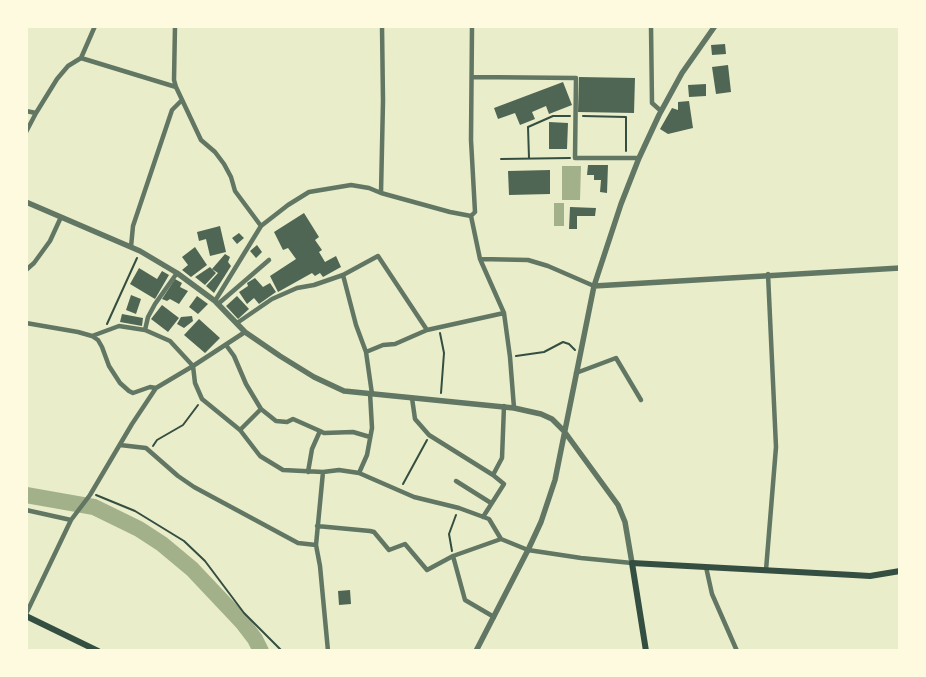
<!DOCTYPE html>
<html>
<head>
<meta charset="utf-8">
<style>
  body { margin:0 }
  #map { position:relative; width:926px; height:677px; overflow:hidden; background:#e9edc9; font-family:Montserrat,sans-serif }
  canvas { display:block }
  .frame { position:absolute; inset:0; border:28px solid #fefae0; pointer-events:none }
</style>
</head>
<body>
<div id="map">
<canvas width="926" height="677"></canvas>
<div class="frame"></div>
</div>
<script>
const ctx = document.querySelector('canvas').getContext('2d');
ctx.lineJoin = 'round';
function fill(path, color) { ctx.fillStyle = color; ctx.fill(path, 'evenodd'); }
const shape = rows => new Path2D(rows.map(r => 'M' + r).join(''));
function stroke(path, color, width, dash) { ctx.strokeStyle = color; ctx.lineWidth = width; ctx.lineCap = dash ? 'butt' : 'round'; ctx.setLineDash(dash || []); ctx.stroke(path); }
const water = shape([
  [562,166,581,166,580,200,562,200],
  [554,203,564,203,564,226,554,226]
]);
const river = shape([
  [26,495,94,507,139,529,162,544,192,569,242,622,255,639,261,651]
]);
const building = shape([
  [725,44,726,54,712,55,711,45],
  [728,65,731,92,716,94,712,67],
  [579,77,635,78,634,113,578,112],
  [563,82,572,105,549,114,546,106,532,112,535,119,520,125,515,113,498,119,494,108],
  [706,84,706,96,689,97,688,85],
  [689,101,693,128,668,134,660,129,672,108,678,110,678,102],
  [549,122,568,123,567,149,549,149],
  [588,165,608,165,607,193,600,192,601,180,594,180,594,175,587,175],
  [550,170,550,194,509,195,508,171],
  [570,207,596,208,595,216,577,216,577,229,569,229],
  [304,213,319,237,315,240,322,250,319,252,325,262,336,256,341,267,323,277,320,273,315,276,312,273,278,292,270,276,296,259,288,248,283,250,274,232],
  [220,226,226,252,210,256,206,239,199,241,197,232],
  [239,233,244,238,237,244,232,238],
  [257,245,262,252,256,258,250,251],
  [195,247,207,265,191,277,182,270,188,265,182,257],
  [225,254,230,257,228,262,231,266,214,293,206,286,218,273,212,269],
  [210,267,216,273,205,285,195,277],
  [139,268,157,279,162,271,169,275,155,299,130,284],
  [255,278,263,287,270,283,276,292,259,304,254,298,247,304,239,292,248,286,247,283],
  [175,279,182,283,180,287,188,291,179,304,170,299,167,301,162,299],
  [131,295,141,299,136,314,126,310],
  [197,296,208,304,198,314,189,307],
  [237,296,249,309,238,319,226,306],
  [162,305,179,318,168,332,151,319],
  [122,314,143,318,142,326,120,322],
  [192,316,193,321,184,328,177,324,181,317],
  [199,319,220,338,205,353,184,335],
  [350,590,351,604,339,605,338,591]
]);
const path = shape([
  [583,116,626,117,626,151],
  [529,158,528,127,553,116,570,116],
  [501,159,570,158],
  [107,324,137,258],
  [440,333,444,353,441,393],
  [516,356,544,352,563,342,569,344,575,350],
  [153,446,157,440,183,425,198,405],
  [403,484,427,440],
  [96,495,135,511,184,541,205,561,244,613,282,651],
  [452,551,449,534,456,515]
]);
const minor = shape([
  [95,26,81,58,176,87],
  [175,26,174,80,176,87,201,140,215,152,224,164,231,177,235,191,261,226],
  [651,26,652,103,661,111],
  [472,77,576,78,575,158,639,158],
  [26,111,36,113,57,79,68,66,81,58],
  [26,132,36,113],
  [381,193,383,101,382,26],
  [471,216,475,212,471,140,472,26],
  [131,247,133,226,172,110,182,100],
  [480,259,528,260,548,266,594,286],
  [26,270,34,263,50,241,61,217],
  [215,301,261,226,288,205,309,192,351,185,369,188,381,193,450,212,471,216,480,259,504,313,510,357,514,408],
  [218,304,269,260],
  [26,323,78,332,92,336,119,326,145,330,170,341,193,366,195,383,202,399,240,430,260,456,283,470,323,472,339,470,359,473,414,497,459,508,489,519,501,539,528,550,581,558,632,563],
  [237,323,272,299,297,288,314,285,343,275,378,256,427,330,395,344,383,345,366,352,356,325,343,275],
  [145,330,148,317,155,304,177,273],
  [427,330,504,313],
  [92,336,98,340,102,347,109,366,120,383,129,391,133,393,150,387,156,388],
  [226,345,234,356,246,384,261,409],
  [366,352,372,394],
  [576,373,616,358,641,400],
  [412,398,415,419,429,435,493,475],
  [240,430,261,409,276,421,287,422,293,419,320,431],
  [120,445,146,448,178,476,194,487,298,543,316,545],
  [308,472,312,449,320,431,324,433,353,432,370,437],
  [323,472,316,545,320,566,328,651],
  [359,473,367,455,372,428,370,393],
  [456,481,491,503],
  [26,510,71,520],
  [483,517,504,484,493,475,502,458,504,406],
  [317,526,370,531,374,532,389,550,405,544,427,570,453,556,501,539],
  [453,556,465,600,494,617],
  [706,567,712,594,737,651],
  [766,570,776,447,768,274],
  [26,614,71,520,90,495,132,424,156,388,193,366,245,332]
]);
const tertiary = shape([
  [26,202,140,251,177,273,215,301,245,332,280,356,314,377,344,391,514,408,541,414,552,419,564,431,618,505,625,522,632,563],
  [594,286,900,268],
  [476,651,528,550,541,522,555,480,594,286,621,204,639,158,659,115,682,73,715,26]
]);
const secondary = shape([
  [26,616,98,651],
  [646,651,632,563,853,575,870,576,900,571]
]);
fill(water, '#a3b18a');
stroke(river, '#a3b18a', 16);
fill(building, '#4f6655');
stroke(path, '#344e41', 2);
stroke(minor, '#617663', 4.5);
stroke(tertiary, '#617663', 5.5);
stroke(secondary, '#344e41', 6);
</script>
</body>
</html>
